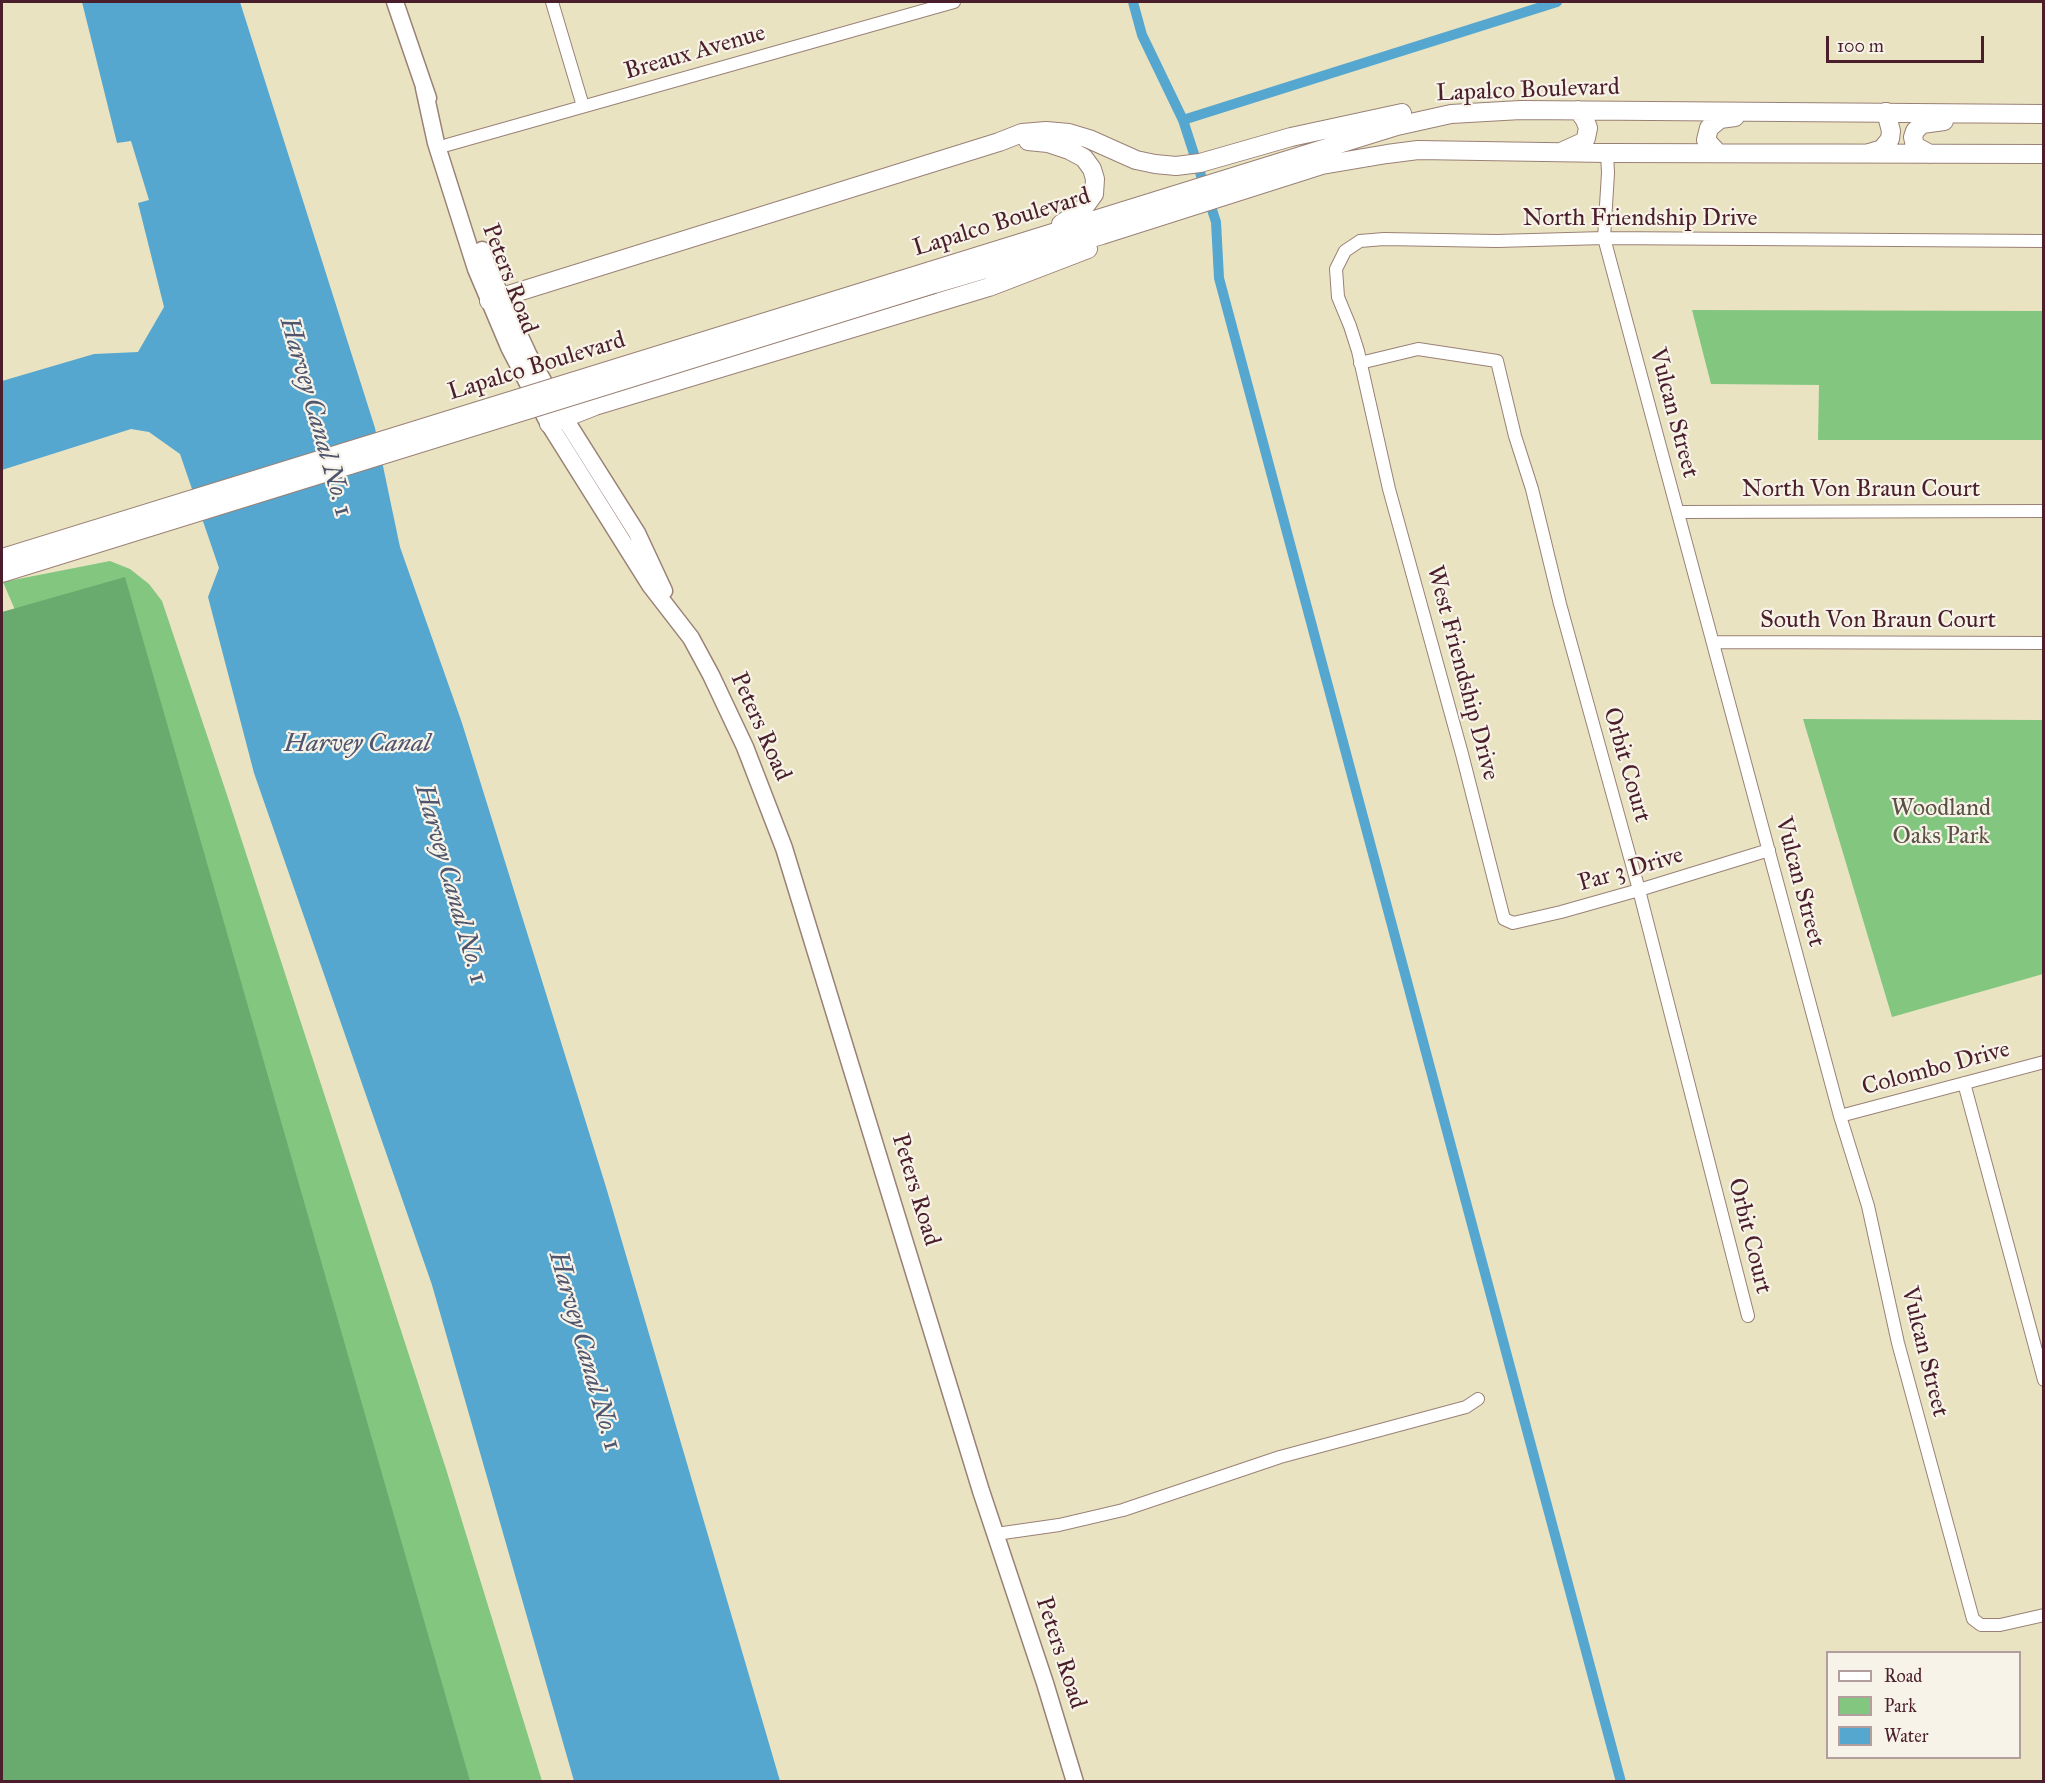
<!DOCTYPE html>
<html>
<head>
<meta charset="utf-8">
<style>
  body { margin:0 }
  #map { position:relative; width:2045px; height:1783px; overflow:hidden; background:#eae3c2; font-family:"IM FELL Great Primer",serif }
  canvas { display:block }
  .frame { position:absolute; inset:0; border:3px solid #4a1f2b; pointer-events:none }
  .legend { position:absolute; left:1826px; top:1651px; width:195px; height:108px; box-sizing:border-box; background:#f7f3e8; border:2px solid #b29e9c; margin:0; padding:8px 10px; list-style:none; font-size:18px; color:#4a1f2b }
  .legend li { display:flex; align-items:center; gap:12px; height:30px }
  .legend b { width:30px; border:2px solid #b29e9c }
  .scale { position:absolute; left:1826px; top:36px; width:158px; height:27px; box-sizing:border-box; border:3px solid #4a1f2b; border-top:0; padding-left:8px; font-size:18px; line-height:21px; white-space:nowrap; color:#4a1f2b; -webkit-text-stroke:4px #f7f3e8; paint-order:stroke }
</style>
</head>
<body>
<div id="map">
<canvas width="2045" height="1783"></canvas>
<div class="frame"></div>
<ul class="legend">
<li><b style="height:8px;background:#fff"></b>Road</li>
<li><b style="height:16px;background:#82c67f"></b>Park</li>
<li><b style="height:16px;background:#55a7d0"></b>Water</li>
</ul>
<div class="scale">100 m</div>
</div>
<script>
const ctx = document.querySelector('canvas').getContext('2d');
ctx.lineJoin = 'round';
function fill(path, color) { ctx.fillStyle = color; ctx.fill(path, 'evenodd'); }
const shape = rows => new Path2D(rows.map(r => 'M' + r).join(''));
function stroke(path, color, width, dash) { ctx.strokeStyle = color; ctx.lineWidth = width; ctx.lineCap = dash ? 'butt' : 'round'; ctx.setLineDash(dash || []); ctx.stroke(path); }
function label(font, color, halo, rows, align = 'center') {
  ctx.font = font + ' "IM FELL Great Primer",serif'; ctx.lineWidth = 4.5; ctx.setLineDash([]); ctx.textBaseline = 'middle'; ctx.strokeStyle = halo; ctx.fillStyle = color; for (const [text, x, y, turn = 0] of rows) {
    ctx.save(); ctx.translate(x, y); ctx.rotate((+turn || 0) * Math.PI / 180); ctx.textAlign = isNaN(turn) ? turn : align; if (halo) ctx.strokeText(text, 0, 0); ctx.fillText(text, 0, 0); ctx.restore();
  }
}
const green = shape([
  [1692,310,2043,311,2043,440,1818,440,1819,385,1711,384],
  [110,561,130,569,149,584,162,601,227,795,446,1469,542,1781,2,1781,2,726,24,631,3,582],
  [1803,719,2043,720,2043,974,1892,1017]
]);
const forest = shape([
  [125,577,470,1781,2,1781,2,612]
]);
const water = shape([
  [82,2,240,2,375,428,400,547,462,723,606,1187,780,1781,574,1781,432,1285,254,773,208,597,219,568,180,454,149,432,131,429,2,470,2,381,94,354,138,352,164,307,138,203,149,200,131,141,117,143]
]);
const canal = shape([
  [1133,2,1142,35,1183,120,1216,222,1219,278,1621,1782],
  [1183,120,1557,2]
]);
const minor = shape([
  [552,2,583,106],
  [447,145,954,2],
  [1607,153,1608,173,1604,238,1840,1116,1868,1206,1898,1343,1973,1619,1981,1625,2000,1625,2044,1615],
  [1360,363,1418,349,1497,361,1515,436,1532,489,1560,604,1639,890,1748,1316],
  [1678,512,2044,511],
  [1713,642,2044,643],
  [1769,850,1639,890,1561,912,1513,923,1504,919,1462,754,1389,489,1358,351,1350,326,1338,297,1336,269,1345,251,1360,241,1384,239,1497,241,1604,238,2044,241],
  [1964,1083,2044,1380],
  [1840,1116,2044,1062],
  [996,1534,1059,1525,1123,1510,1280,1457,1466,1407,1478,1399]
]);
const secondary = shape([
  [395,2,428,98],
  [424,88,436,143,476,269,509,347,549,424,650,585,691,638,711,675,745,747,784,848,981,1491,1045,1683,1075,1782],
  [482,250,488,268,529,356,560,411,637,533,664,591]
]);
const primary = shape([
  [1028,141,1048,143,1069,150,1084,158,1092,169,1095,179,1094,194,1083,209,1061,224],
  [1563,151,1583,142,1586,138,1588,128,1585,120,1578,110],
  [1718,153,1706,140,1709,128,1720,119,1735,117],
  [1869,153,1882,149,1890,139,1891,131,1886,112],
  [1930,154,1915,146,1913,137,1915,131,1922,124,1944,121],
  [930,271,1397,126,1451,114,1521,110,2044,114],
  [934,284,1102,235,1322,165,1387,154,1418,150,1607,153,2044,154],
  [489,301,999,142,1022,133,1046,131,1069,133,1089,139,1136,160,1155,164,1176,166,1200,163,1291,137,1402,113],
  [549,424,595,406,989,287,1088,249],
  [2,558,345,452],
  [2,573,350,465]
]);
const primaryBridge = shape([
  [345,452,930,271],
  [350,465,934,284]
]);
const streetNames = [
  ["Breaux Avenue",695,53,-16],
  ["Lapalco Boulevard",1528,91,-2],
  ["North Friendship Drive",1640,219],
  ["Lapalco Boulevard",1002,223,-17],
  ["Peters Road",509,279,69],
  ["Lapalco Boulevard",537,367,-17],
  ["Vulcan Street",1673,413,75],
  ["North Von Braun Court",1861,490],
  ["South Von Braun Court",1878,621],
  ["West Friendship Drive",1462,673,75],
  ["Peters Road",760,727,66],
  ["Orbit Court",1626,765,74],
  ["Par 3 Drive",1631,870,-16],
  ["Vulcan Street",1799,882,75],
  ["Colombo Drive",1936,1069,-15],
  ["Peters Road",915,1190,73],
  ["Orbit Court",1749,1236,76],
  ["Vulcan Street",1924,1352,76],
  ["Peters Road",1060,1653,72]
];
const parkNames = [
  ["Woodland",1941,809],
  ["Oaks Park",1941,837]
];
const waterNames = [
  ["Harvey Canal No. 1",315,417,74],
  ["Harvey Canal",357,745],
  ["Harvey Canal No. 1",450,884,74],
  ["Harvey Canal No. 1",584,1351,74]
];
fill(green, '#82c67f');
fill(forest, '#69ab6e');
fill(water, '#55a7d0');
stroke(canal, '#55a7d0', 10);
stroke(minor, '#9a8176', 14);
stroke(secondary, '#9a8176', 19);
stroke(primary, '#9a8176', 20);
stroke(minor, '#fff', 12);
stroke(secondary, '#fff', 16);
stroke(primary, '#fff', 18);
stroke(primaryBridge, '#9a8176', 20, []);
stroke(primaryBridge, '#fff', 18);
label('24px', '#4a1f2b', '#f7f3e8', streetNames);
label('24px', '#5b5144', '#f7f3e8', parkNames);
label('italic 26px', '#4e556d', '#f7f3e8', waterNames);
</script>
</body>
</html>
